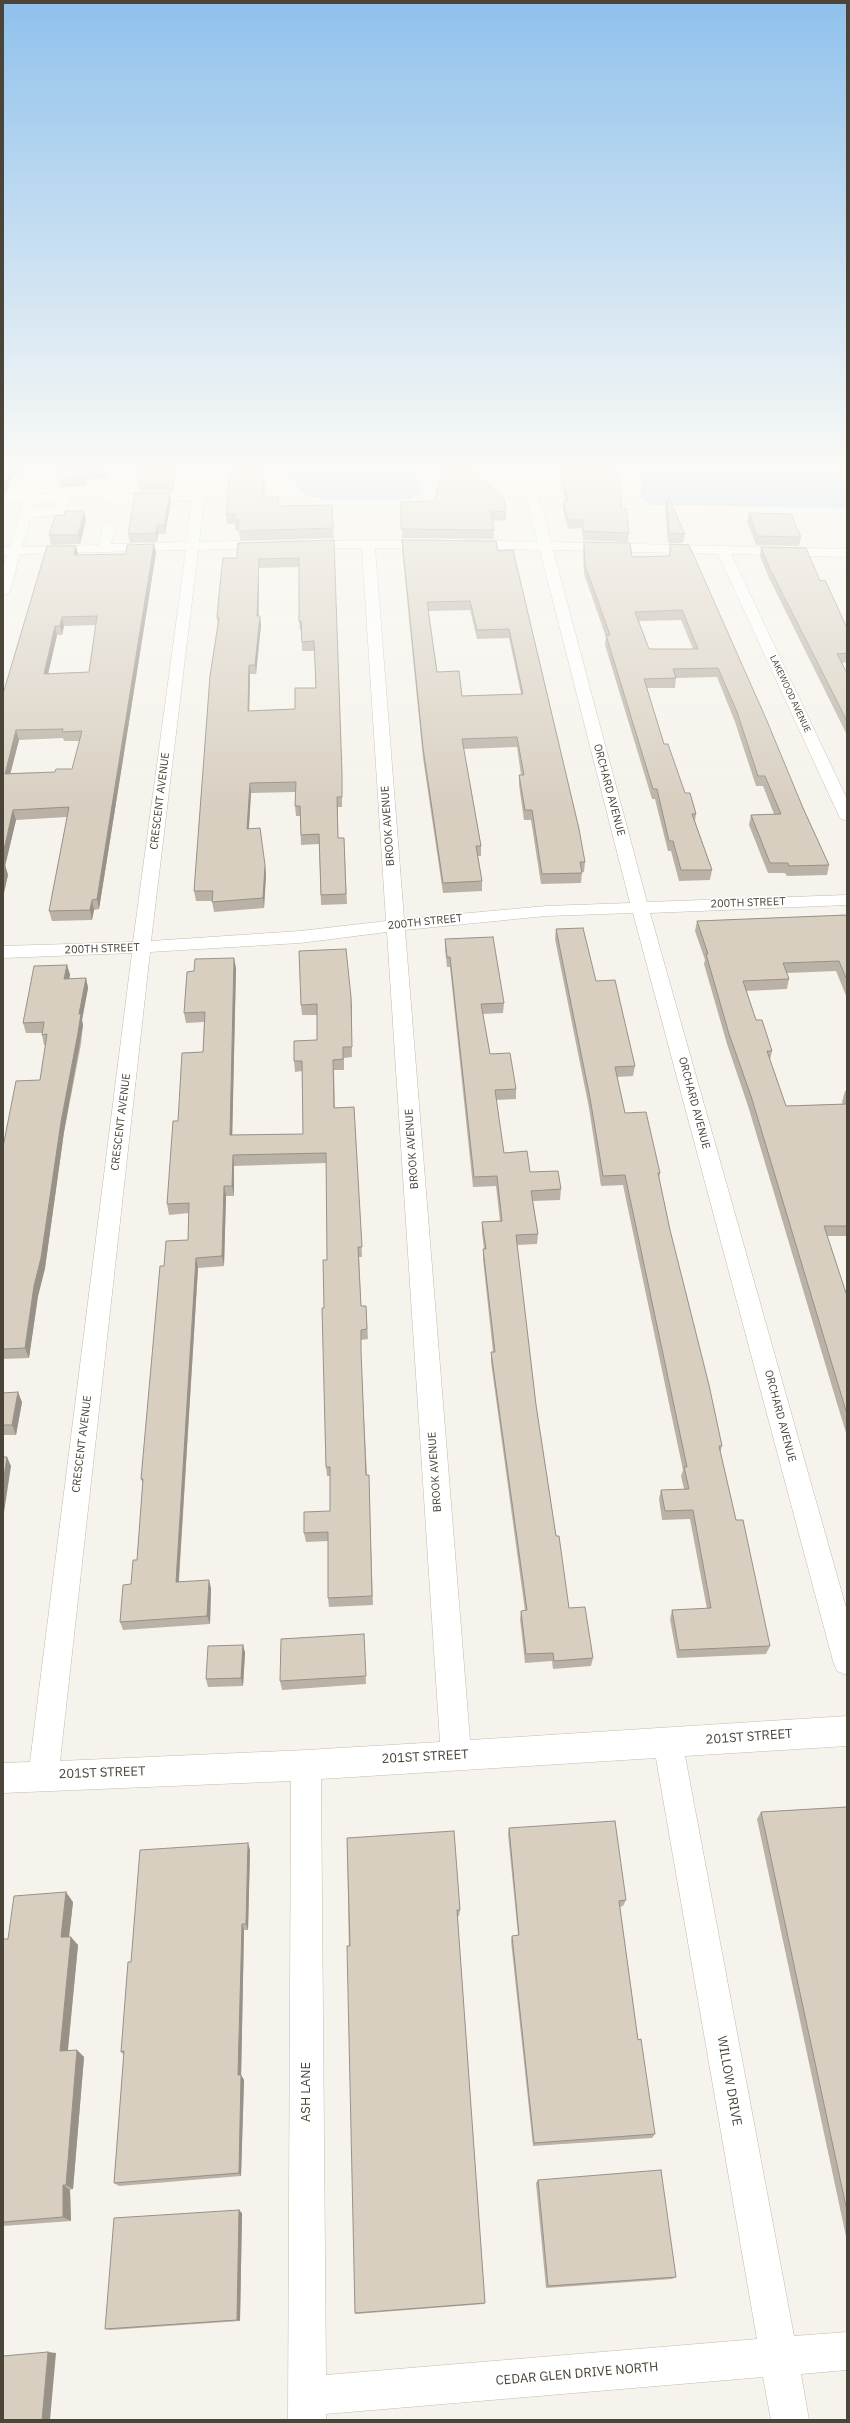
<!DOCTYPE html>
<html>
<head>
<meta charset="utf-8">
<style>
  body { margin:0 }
  #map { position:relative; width:850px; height:2423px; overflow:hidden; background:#f6f3ec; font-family:"IBM Plex Sans",sans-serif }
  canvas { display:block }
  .frame { position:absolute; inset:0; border:4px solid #4b4439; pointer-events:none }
</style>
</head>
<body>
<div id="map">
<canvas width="850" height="2423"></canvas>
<div class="frame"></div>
</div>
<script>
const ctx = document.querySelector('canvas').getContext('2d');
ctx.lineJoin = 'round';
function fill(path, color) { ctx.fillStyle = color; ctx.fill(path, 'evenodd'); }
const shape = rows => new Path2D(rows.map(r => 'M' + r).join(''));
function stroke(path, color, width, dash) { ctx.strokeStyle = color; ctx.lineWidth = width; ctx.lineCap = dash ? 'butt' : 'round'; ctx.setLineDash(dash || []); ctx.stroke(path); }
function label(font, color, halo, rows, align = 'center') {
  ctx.font = font + ' "IBM Plex Sans",sans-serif'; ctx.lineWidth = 3; ctx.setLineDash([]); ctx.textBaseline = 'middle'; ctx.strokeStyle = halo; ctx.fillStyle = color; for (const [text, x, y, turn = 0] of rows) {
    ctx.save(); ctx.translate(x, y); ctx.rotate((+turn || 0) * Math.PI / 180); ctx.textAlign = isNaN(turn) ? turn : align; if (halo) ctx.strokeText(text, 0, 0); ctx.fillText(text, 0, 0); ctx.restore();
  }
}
const water = shape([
  [287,470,420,470,418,474,422,493,410,499,389,500,330,500,310,497,300,491],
  [633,470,847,470,847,508,652,505,643,500,640,494,642,486,641,477]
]);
const minor = shape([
  [13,470,34,472,35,494,65,493,71,497,64,515,31,517,22,547,99,545,103,526,109,522,115,526,111,544,187,542,192,500,105,501,99,497,105,493,193,492,196,470,208,470,199,542,268,540,274,544,268,548,198,550,151,941,300,931,386,921,362,548,304,548,298,544,300,541,432,540,438,544,432,548,375,548,404,919,546,906,630,903,540,550,466,548,460,544,466,540,538,542,522,480,524,478,528,476,534,480,551,542,847,549,847,557,731,554,847,799,847,821,841,819,839,816,718,554,553,550,647,902,847,895,847,905,650,913,847,1611,847,1675,837,1671,833,1661,633,913,546,916,405,930,470,1740,847,1716,847,1746,685,1756,794,2336,847,2332,847,2370,801,2374,809,2420,771,2420,763,2377,326,2414,326,2420,288,2420,291,1781,3,1793,3,1763,30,1762,132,953,3,958,3,946,133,942,186,550,20,554,10,592,3,596,3,569,7,555,3,555,3,547,10,547,23,502,3,503,3,495,23,495,24,476,13,470],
  [58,501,55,508,33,509,35,502,58,501],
  [387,932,440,1742,306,1750,60,1761,150,952,300,943,387,932],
  [656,1758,757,2339,326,2375,321,1779,656,1758]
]);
const wall = shape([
  [176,470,173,491,139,491,137,482],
  [558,470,616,470,622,509,629,533,628,542,583,540,582,528,568,529,563,510,563,501,565,501],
  [264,497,280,506,332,505,334,538,240,541,239,530,235,530,235,524,227,524,226,514],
  [667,499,685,534,683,543,668,543,665,508],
  [171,502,165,534,158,534,157,542,130,543,128,534],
  [401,502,506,511,506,520,493,521,494,530,494,539,402,538],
  [749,513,801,537,799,546,756,545,747,522],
  [86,520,80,544,51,545,49,535],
  [334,540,342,784,342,807,338,807,338,838,344,838,347,904,321,905,319,844,301,845,300,816,296,816,295,806,295,792,251,793,249,829,265,865,266,875,264,908,214,912,212,901,196,901,194,891,218,625,217,618,237,558],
  [299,567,299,621,300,630,301,630,302,651,315,651,316,688,295,709,249,711,250,674,256,674,261,625,259,616,259,568],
  [402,540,498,551,585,862,584,872,582,872,581,883,541,884,531,820,524,820,519,785,519,775,521,775,517,747,464,749,481,846,481,856,478,856,482,881,482,891,443,893,423,758,402,549],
  [470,610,477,639,509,638,521,694,462,696,437,672,428,611],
  [584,542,632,557,669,556,670,544,803,808,829,865,827,875,787,876,785,873,768,873,749,825,751,815,774,814,763,786,756,786,735,722,717,677,676,678,675,688,647,688,664,744,685,793,696,814,695,821,712,870,710,880,679,881,671,851,668,851,655,799,652,799,605,645,606,637,584,574,583,551],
  [681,620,693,649,649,649,639,621],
  [154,544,156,553,99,909,94,910,92,920,52,921,49,911,67,817,16,820,5,865,8,875,3,897,3,694,78,554,78,555,126,554],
  [96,625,89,672,48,674,57,635,62,635,64,626],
  [63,738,64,741,79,741,72,769,55,772,10,773,19,740],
  [761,547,820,581,847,628,847,662,842,663,847,673,847,735,768,576,760,556],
  [847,915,847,998,836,971,787,973,789,979,787,989,746,991,756,1020,772,1051,770,1060,786,1106,843,1104,842,1102,845,1091,847,1091,847,1236,827,1236,847,1296,847,1436,836,1400,748,1106,727,1044,704,964,705,960,695,931,697,921],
  [556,929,596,981,635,1066,633,1076,617,1077,625,1113,660,1173,659,1179,670,1230,722,1446,720,1453,736,1520,770,1646,766,1654,677,1658,670,1619,672,1610,707,1609,690,1519,662,1520,659,1499,661,1490,684,1489,681,1476,683,1470,623,1185,601,1186,589,1108,555,939],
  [445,939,504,1003,503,1013,483,1014,490,1054,516,1089,516,1099,496,1100,504,1153,530,1172,561,1189,560,1200,533,1201,538,1234,537,1244,517,1245,536,1405,556,1536,569,1608,593,1658,591,1666,553,1669,552,1661,525,1663,520,1619,521,1611,525,1611,491,1362,491,1352,493,1352,483,1259,483,1249,484,1249,482,1232,482,1222,500,1221,496,1186,473,1187,450,967,447,967,445,949],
  [67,965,70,975,69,979,86,978,88,988,82,1020,83,1025,81,1044,64,1132,45,1268,38,1296,29,1358,3,1359,3,1147,40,1080,46,1045,44,1045,42,1035,42,1033,26,1033,23,1023],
  [236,968,232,1135,303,1134,302,1071,295,1072,294,1061,317,1040,317,1015,302,1015,301,1005,351,997,352,1057,344,1058,344,1070,334,1070,335,1108,354,1107,362,1257,359,1257,361,1306,366,1306,368,1339,361,1340,361,1361,367,1475,369,1475,369,1484,373,1605,329,1607,328,1598,328,1541,306,1542,304,1533,330,1511,330,1476,327,1476,326,1467,324,1308,327,1260,327,1163,234,1166,234,1196,226,1196,224,1266,198,1268,179,1581,211,1588,210,1624,123,1630,120,1622,131,1584,137,1560,143,1484,141,1479,164,1266,188,1240,189,1213,169,1215,167,1204,178,1121,203,1052,204,1022,186,1023,184,1013],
  [3,1393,22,1402,16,1435,3,1435],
  [364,1642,366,1684,282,1690,280,1681],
  [243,1645,245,1653,243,1686,208,1687,206,1679],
  [847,1807,847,2241,757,1819,761,1812],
  [509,1828,626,1900,623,1906,620,1907,638,2040,655,2134,652,2138,533,2146,511,1941,512,1936,518,1935,508,1834],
  [347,1838,460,1910,459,1916,457,1916,485,2303,484,2304,356,2314,355,2313],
  [250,1850,248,1930,244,1930,241,2075,244,2080,241,2176,119,2186,114,2183,124,2055,121,2052,131,1962],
  [73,1902,69,1937,78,1945,68,2050,77,2050,84,2057,73,2189,70,2190,71,2221,3,2226,3,1939,8,1939],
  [538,2180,676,2277,672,2279,546,2288,536,2183],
  [242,2213,240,2321,110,2330,105,2329]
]);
const shadedWall = shape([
  [9,470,18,470,20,475,11,479,6,493,3,493,3,484],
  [92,470,105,470,107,478,86,480,87,485,61,488,59,479,84,471],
  [173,470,176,470,173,491,172,482],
  [264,470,265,470,264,507,263,497],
  [170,493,171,502,165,534,164,525],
  [84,511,86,520,80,544,78,535],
  [157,525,158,534,157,542,156,533],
  [154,544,156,553,99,909,97,899],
  [76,546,78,554,75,564,74,555],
  [259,559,259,568,258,625,257,616],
  [260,616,261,625,256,674,255,665],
  [62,617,64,626,62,635,60,626],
  [55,626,57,635,46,683,44,674],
  [249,665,250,674,249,721,248,711],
  [16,730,19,740,8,783,5,774],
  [250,783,251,793,248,839,247,829],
  [13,810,16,820,3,875,3,854],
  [5,865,8,875,3,897,3,876],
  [265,865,266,875,264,908,263,898],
  [92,900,94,910,92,920,90,910],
  [234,958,236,968,232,1146,230,1135],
  [67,965,70,975,67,989,64,979],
  [86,978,88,988,82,1020,83,1025,64,1132,45,1268,38,1296,29,1358,25,1348,34,1286,79,1014],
  [351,997,352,1008,352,1057,352,1047],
  [233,1155,234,1166,234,1196,232,1186],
  [224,1186,226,1196,224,1266,222,1256],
  [196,1258,198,1268,178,1590,176,1582],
  [18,1392,22,1402,16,1435,12,1425],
  [7,1457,11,1466,3,1519,3,1483],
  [209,1580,211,1588,210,1624,207,1616],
  [243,1645,245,1653,243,1686,241,1678],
  [248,1843,250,1850,248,1930,246,1924],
  [66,1892,73,1902,68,1946,61,1937],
  [242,1924,244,1930,241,2080,238,2075],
  [71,1937,78,1945,67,2058,60,2051],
  [77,2050,84,2057,73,2189,66,2185],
  [241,2075,244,2080,241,2176,239,2173],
  [63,2185,70,2190,71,2221,63,2217],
  [239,2210,242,2213,240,2321,237,2320],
  [48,2352,56,2353,50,2420,42,2420]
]);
const building = shape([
  [3,470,9,470,4,484,3,484,3,470],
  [58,470,92,470,84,471,85,476,59,479,58,470],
  [140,470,173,470,172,482,137,482,140,470],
  [230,470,264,470,263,497,279,497,278,506,332,505,333,528,238,531,239,520,234,520,235,514,226,514,230,470],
  [443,470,472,470,504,498,506,511,491,512,494,530,401,529,401,502,434,501,443,470],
  [561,470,616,470,620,482,622,509,626,509,629,533,583,531,583,520,568,520,563,501,568,501,561,470],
  [135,493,170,493,164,525,157,525,156,533,128,534,135,493],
  [669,498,685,534,669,533,667,499,669,498],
  [65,511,84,511,78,535,49,535,55,516,64,515,65,511],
  [749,513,791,514,801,537,757,536,749,513],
  [334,540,342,774,342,797,337,797,338,838,344,838,346,894,321,895,319,834,301,835,300,806,295,806,296,782,250,783,247,829,260,828,265,865,263,898,212,902,213,891,194,891,210,676,219,618,217,618,219,594,223,558,237,558,238,543,334,540],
  [299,558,299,621,301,621,302,642,314,641,316,688,295,688,295,709,248,711,249,665,255,665,260,616,257,616,259,559,299,558],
  [402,540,496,541,498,551,513,550,579,829,585,862,580,862,582,873,542,874,532,810,525,810,519,775,524,775,517,737,462,739,481,846,476,846,482,881,443,883,423,748,402,540],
  [470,601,477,630,509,629,523,694,462,696,459,671,437,672,427,602,470,601],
  [584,542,630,543,632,557,670,556,670,544,689,545,767,721,803,808,829,865,789,866,788,863,770,863,751,815,781,814,765,776,758,776,737,712,718,668,673,669,676,678,644,679,664,744,668,744,685,793,690,793,696,814,692,814,712,870,681,870,673,841,669,841,657,789,653,789,606,635,610,635,585,565,584,542],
  [682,610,698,649,649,649,635,612,682,610],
  [154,544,97,899,92,900,90,910,49,911,69,807,13,810,3,854,3,694,47,546,76,546,74,555,126,554,127,545,154,544],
  [97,616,89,672,44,674,55,626,60,626,62,617,97,616],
  [63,729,62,732,82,731,72,769,56,769,55,772,5,774,16,730,63,729],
  [761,547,806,548,820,581,825,580,847,628,847,653,837,654,847,673,847,721,769,567,761,547],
  [3,865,5,865,3,876,3,865],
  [847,915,847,980,839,961,783,963,789,979,743,981,756,1020,762,1020,772,1051,767,1051,786,1106,847,1104,847,1226,824,1226,847,1296,847,1414,751,1096,729,1034,706,954,708,954,697,921,847,915],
  [583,928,596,981,615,980,635,1066,615,1067,625,1113,646,1112,660,1173,658,1173,670,1230,709,1385,722,1446,719,1446,736,1520,743,1520,770,1646,679,1650,672,1610,711,1608,693,1510,665,1511,661,1490,689,1489,684,1467,687,1467,625,1175,603,1176,590,1098,556,929,583,928],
  [493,937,504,1003,481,1004,490,1054,510,1053,516,1089,495,1090,504,1153,527,1151,530,1172,558,1171,561,1189,531,1191,538,1234,516,1235,536,1405,556,1536,559,1536,569,1608,585,1607,593,1658,554,1661,553,1653,526,1654,521,1611,527,1610,491,1352,495,1352,483,1249,486,1249,482,1222,502,1221,497,1176,474,1177,450,957,447,957,445,939,493,937],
  [346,949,351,997,352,1047,343,1047,343,1059,333,1060,334,1108,354,1107,362,1247,358,1247,361,1306,366,1306,367,1329,361,1330,361,1351,366,1475,369,1475,372,1596,328,1598,328,1532,304,1533,304,1512,330,1511,330,1467,326,1467,322,1308,324,1308,323,1260,327,1260,326,1153,233,1155,232,1186,224,1186,222,1256,196,1258,176,1582,209,1580,207,1616,120,1622,123,1585,131,1584,133,1560,137,1560,143,1479,141,1479,160,1266,164,1266,166,1241,188,1240,189,1203,167,1204,173,1121,178,1121,182,1053,203,1052,205,1012,184,1013,187,972,194,971,195,959,234,958,230,1135,303,1134,302,1061,294,1061,294,1041,317,1040,317,1004,301,1005,299,951,346,949],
  [67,965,64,979,86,978,79,1014,81,1014,78,1033,61,1122,41,1258,34,1286,25,1348,3,1349,3,1147,16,1081,40,1080,47,1034,42,1035,44,1022,23,1023,34,966,67,965],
  [18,1392,12,1425,3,1425,3,1393,18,1392],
  [3,1457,7,1457,3,1483,3,1457],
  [364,1634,366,1676,280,1681,281,1639,364,1634],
  [243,1645,241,1678,206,1679,208,1646,243,1645],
  [847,1807,847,2211,761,1812,847,1807],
  [615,1821,626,1900,619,1901,638,2040,641,2039,655,2134,534,2143,512,1936,519,1935,509,1828,615,1821],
  [454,1831,460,1910,457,1910,485,2303,355,2313,347,1946,350,1946,347,1838,454,1831],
  [248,1843,246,1924,242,1924,238,2075,241,2075,239,2173,114,2183,124,2051,121,2052,128,1962,131,1962,140,1850,248,1843],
  [66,1892,61,1937,71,1937,60,2051,77,2050,66,2185,63,2185,63,2217,3,2222,3,1939,8,1939,14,1896,66,1892],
  [661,2170,676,2277,548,2286,538,2180,661,2170],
  [239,2210,237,2320,105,2329,114,2218,239,2210],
  [48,2352,42,2420,3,2420,3,2356,48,2352]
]);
const farStreetnames = [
  ["LAKEWOOD AVENUE",790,694,65]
];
const streetNames = [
  ["ORCHARD AVENUE",609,790,75],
  ["CRESCENT AVENUE",160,801,-83],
  ["BROOK AVENUE",388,826,-94],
  ["200TH STREET",748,903,-2],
  ["200TH STREET",425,922,-6],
  ["200TH STREET",102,949,-2],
  ["ORCHARD AVENUE",694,1103,75],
  ["CRESCENT AVENUE",121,1122,-83],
  ["BROOK AVENUE",412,1149,-94],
  ["ORCHARD AVENUE",780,1416,75],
  ["CRESCENT AVENUE",82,1444,-83],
  ["BROOK AVENUE",435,1472,-94]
];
const nearStreetnames = [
  ["201ST STREET",749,1737,-4],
  ["201ST STREET",425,1757,-3],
  ["201ST STREET",102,1773,-2],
  ["WILLOW DRIVE",729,2081,80],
  ["ASH LANE",306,2092,-90],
  ["CEDAR GLEN DRIVE NORTH",577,2374,-5]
];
fill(water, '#a9d4f2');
stroke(minor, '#c2bbae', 1);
fill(minor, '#fff');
fill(wall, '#bab2a6');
fill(shadedWall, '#979187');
fill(building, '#d8cfc1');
stroke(building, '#979187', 1);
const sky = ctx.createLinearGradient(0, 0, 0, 809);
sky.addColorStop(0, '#8fc1ec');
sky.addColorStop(0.58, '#fbfaf6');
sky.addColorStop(1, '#fbfaf600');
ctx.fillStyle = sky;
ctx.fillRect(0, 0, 850, 809);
label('9px', '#4b4439', '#fff', farStreetnames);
label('11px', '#4b4439', '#fff', streetNames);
label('13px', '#4b4439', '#fff', nearStreetnames);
</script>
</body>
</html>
